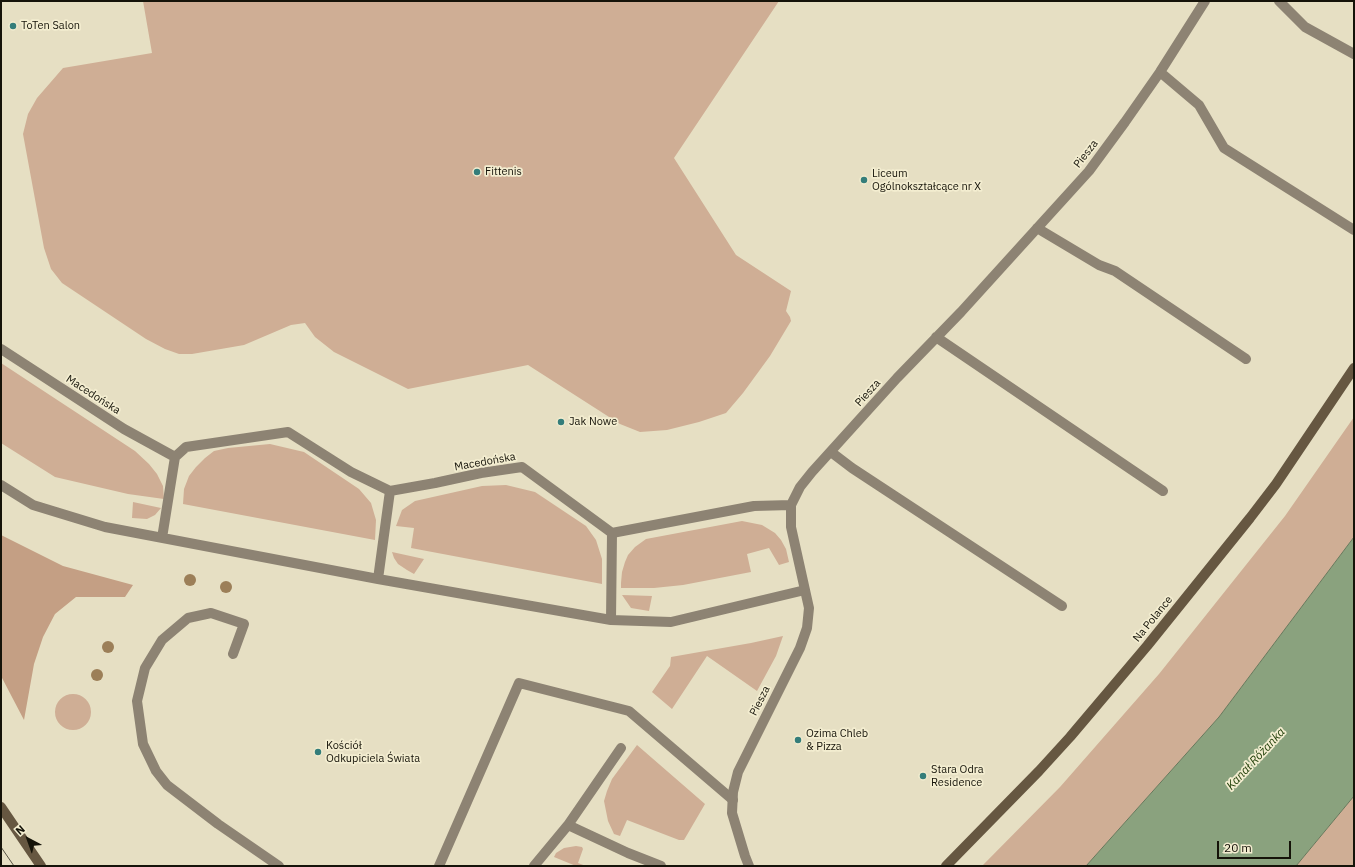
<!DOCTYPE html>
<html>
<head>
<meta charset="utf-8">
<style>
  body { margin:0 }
  #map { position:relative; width:1355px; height:867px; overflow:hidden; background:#e6dfc3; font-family:"IBM Plex Sans",sans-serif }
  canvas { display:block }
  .frame { position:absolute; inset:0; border:2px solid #151309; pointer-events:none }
  .north { position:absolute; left:8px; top:819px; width:40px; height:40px; -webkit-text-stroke:3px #f3edd0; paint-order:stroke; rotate:319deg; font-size:11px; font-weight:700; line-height:16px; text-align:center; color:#151309 }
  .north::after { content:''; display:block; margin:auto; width:14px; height:18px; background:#151309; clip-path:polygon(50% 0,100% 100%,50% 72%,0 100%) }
  .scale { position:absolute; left:1217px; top:841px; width:74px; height:18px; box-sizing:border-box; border:2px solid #151309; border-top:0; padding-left:5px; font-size:12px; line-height:14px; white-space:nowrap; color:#151309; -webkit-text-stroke:3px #f3edd0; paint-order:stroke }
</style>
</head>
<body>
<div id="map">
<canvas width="1355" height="867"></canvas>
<div class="frame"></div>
<div class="north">N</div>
<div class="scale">20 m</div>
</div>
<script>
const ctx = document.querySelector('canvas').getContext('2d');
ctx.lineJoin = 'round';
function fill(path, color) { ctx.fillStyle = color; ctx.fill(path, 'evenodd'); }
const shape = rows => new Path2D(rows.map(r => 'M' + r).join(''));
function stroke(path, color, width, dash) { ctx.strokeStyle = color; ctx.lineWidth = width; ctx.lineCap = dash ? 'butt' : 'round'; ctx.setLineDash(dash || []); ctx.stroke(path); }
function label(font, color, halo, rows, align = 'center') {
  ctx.font = font + ' "IBM Plex Sans",sans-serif'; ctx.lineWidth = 3.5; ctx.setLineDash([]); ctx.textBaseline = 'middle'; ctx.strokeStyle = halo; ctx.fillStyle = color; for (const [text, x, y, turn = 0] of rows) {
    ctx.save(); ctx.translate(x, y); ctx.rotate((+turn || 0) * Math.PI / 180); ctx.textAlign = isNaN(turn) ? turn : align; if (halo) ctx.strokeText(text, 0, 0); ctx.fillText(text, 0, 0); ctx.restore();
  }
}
const green = shape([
  [143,1,779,1,674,158,736,255,791,291,786,311,790,317,791,321,770,356,743,393,726,413,699,422,667,430,640,432,620,424,528,365,408,389,334,352,315,337,305,323,291,325,244,345,192,354,179,354,165,349,146,339,62,283,51,269,44,248,23,134,28,114,37,98,63,68,152,53],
  [1,363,135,451,149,464,157,474,163,486,164,499,128,494,55,477,1,443],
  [1354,417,1354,537,1219,717,1086,866,982,866,1060,787,1159,674,1285,516],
  [270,444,304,452,359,489,371,503,376,520,375,540,183,504,184,489,189,476,196,467,205,458,214,451,228,448],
  [506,485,535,492,586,526,596,540,602,559,602,584,411,548,414,528,396,526,402,510,415,501,482,486],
  [133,502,161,508,155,515,147,519,132,518],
  [742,521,762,525,775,533,781,540,786,549,789,562,779,565,769,548,747,554,751,572,683,585,654,588,621,588,621,583,622,572,625,562,628,555,635,547,646,539],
  [392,552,424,559,414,574,407,570,398,564,394,558],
  [622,595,652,596,649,611,631,608],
  [783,636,776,656,757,691,707,656,672,709,652,692,670,666,671,657,751,643],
  '55 712a18 18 0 1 1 36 0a18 18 0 1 1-36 0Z',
  [637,745,705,804,684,840,679,840,627,820,620,836,614,834,608,821,604,801,607,791,612,779],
  [1354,796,1354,866,1296,866],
  [576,846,582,847,583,849,578,863,586,866,576,866,554,857,556,853,564,848]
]);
const forest = shape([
  [1,535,63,566,133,585,125,597,76,597,55,614,43,637,34,664,24,720,1,676]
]);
const water = shape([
  [1354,537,1354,796,1296,866,1086,866,1219,717,1354,537]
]);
const lane = shape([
  [233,654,244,624,211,613,188,618,162,640,145,668,137,701,143,744,156,771,167,785,218,824,279,866],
  [621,748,568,825,628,853,661,866],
  [439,866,519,683,629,711,733,800],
  [534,866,568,825]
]);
const street = shape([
  [1279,1,1305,27,1354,54],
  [1160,72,1199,105,1224,148,1354,230],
  [1037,228,1099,265,1115,271,1246,359],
  [936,337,1163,491],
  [1,349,124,429,175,457],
  [831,452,852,468,1062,606],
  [1,485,33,505,105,527,378,579,611,620,671,622,805,590],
  [162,538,175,457,186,447,288,432,351,472,390,491],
  [378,579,390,491,435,483,481,473,522,467,612,533],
  [611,620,612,533,754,506,791,505],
  [749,866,745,856,732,813,733,792,738,772,800,648,807,628,809,608,791,527,791,505,800,487,812,472,897,378,961,312,1089,171,1125,122,1160,72,1205,1]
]);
const secondary = shape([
  [1,807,41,866],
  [946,866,1039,771,1070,737,1147,646,1250,518,1276,484,1354,368]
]);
const tram = shape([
  [1,847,14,866]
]);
const trees = [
  [190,580],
  [226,587],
  [108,647],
  [97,675]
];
const markers = [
  [13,26,4,"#347d7a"],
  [477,172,4,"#347d7a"],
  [864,180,4,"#347d7a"],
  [561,422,4,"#347d7a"],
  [798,740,4,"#347d7a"],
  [318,752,4,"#347d7a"],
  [923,776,4,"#347d7a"]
];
const poiNames = [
  ["ToTen Salon",21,26],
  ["Fittenis",485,172],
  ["Liceum",872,174],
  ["Ogólnokształcące nr X",872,187],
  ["Jak Nowe",569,422],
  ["Ozima Chleb",806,734],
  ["& Pizza",806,747],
  ["Kościół",326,746],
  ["Odkupiciela Świata",326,759],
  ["Stara Odra",931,770],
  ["Residence",931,783]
];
const streetNames = [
  ["Piesza",1086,154,-52],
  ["Piesza",868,393,-48],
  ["Macedońska",93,395,33],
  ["Macedońska",485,462,-10],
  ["Na Polance",1153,619,-51],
  ["Piesza",760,701,-63]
];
const waterNames = [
  ["Kanał Różanka",1256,759,-47]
];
fill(green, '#cfae95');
fill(forest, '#c49f84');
fill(water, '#8aa27e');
stroke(water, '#67775b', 1);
stroke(lane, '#8d8373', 10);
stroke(street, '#8d8373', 10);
stroke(secondary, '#665741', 10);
stroke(tram, '#585445', 1);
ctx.fillStyle = '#9c7f58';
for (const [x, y] of trees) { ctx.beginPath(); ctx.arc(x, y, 6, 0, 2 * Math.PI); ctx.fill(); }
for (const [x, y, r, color] of markers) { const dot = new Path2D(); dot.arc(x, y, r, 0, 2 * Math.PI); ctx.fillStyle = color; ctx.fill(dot); stroke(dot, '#f3edd0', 1.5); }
label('11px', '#151309', '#f3edd0', poiNames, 'left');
label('11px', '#151309', '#f3edd0', streetNames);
label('italic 12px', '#1d3c05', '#f3edd0', waterNames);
</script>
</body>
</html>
